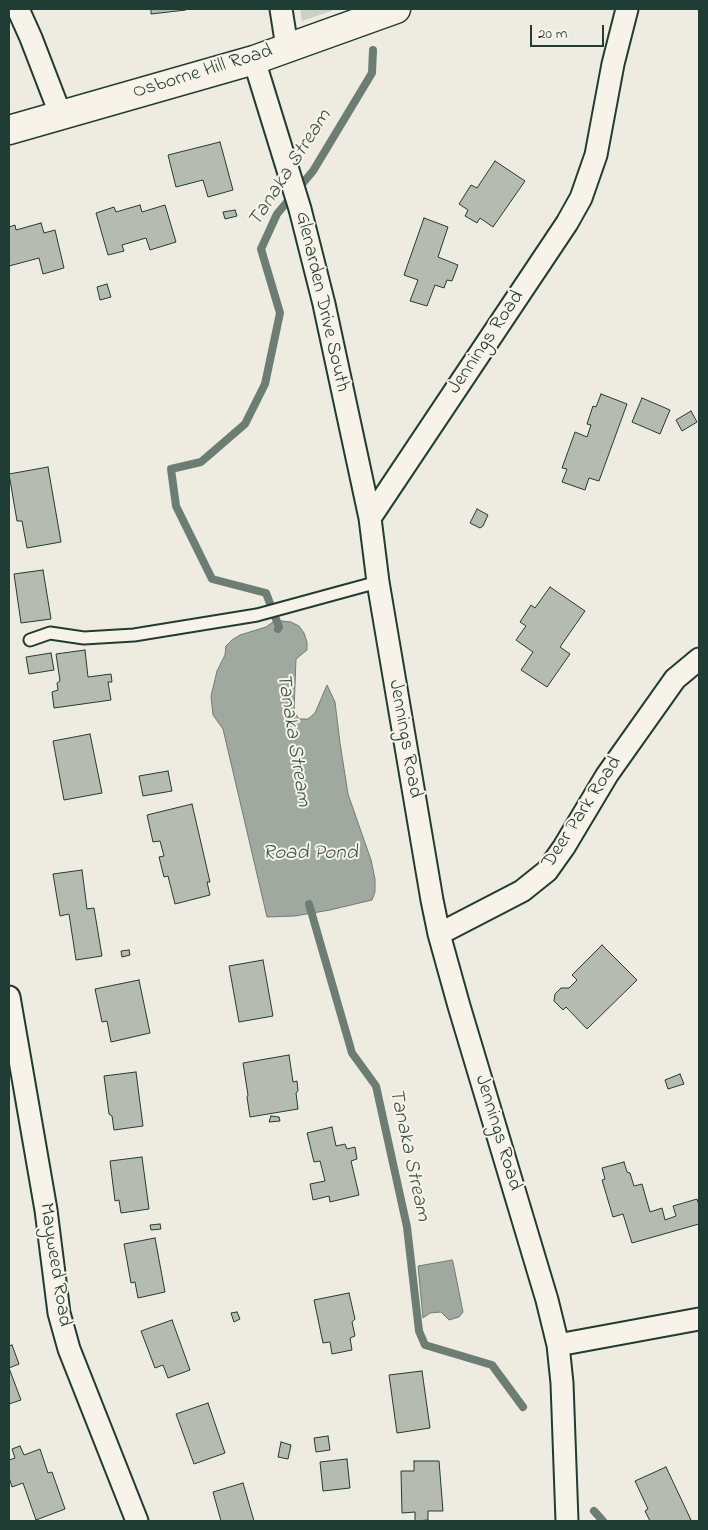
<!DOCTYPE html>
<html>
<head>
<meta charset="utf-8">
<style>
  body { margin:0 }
  #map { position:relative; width:708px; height:1530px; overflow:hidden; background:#eeece1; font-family:"Indie Flower",sans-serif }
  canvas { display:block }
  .frame { position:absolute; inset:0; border:10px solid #1f3d34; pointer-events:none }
  .scale { position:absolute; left:530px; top:25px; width:74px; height:22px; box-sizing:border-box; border:2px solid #1f3d34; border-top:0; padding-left:6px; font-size:15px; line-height:18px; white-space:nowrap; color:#1f3d34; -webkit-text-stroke:4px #f7f3e8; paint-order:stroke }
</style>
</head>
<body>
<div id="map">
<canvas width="708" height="1530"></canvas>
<div class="frame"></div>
<div class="scale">20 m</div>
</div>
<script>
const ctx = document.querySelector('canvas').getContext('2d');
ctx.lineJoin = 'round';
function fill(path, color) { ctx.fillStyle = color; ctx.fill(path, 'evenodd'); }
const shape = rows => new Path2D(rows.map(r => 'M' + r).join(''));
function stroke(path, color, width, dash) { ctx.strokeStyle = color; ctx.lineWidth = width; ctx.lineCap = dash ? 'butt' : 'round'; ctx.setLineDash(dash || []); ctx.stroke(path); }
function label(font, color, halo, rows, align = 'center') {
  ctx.font = font + ' "Indie Flower",sans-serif'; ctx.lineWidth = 4; ctx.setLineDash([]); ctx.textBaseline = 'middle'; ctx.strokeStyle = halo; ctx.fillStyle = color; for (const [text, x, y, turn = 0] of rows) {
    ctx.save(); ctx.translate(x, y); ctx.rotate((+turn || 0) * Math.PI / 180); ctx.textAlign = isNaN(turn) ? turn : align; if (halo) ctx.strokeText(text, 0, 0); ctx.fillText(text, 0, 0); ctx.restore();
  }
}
const green = shape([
  [300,9,337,9,302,21]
]);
const water = shape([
  [282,621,291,622,299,626,304,633,307,642,307,650,296,659,294,711,299,719,308,719,315,713,327,685,335,702,340,743,348,794,371,860,375,879,375,892,372,900,330,910,295,916,267,917,223,729,213,715,211,696,217,671,225,655,226,646,232,640,240,635,266,627,273,622,282,621],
  [452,1260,453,1262,463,1312,459,1317,449,1320,441,1312,430,1313,423,1318,418,1266,452,1260]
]);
const stream = shape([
  [278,629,279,627,266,593,212,579,176,506,171,469,201,462,245,424,265,384,280,313,261,249,277,214,313,171,372,73,373,50],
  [309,904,352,1053,376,1086,407,1227,419,1331,425,1345,492,1365,523,1407],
  [594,1511,603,1521]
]);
const building = shape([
  [151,9,186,9,186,10,151,14,151,9],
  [220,142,233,190,208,197,203,180,176,187,168,155,220,142],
  [495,161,525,181,493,227,480,218,477,223,465,216,468,210,459,204,471,185,477,188,495,161],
  [140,205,142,212,165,205,176,242,150,250,146,238,122,245,124,251,108,255,96,213,114,207,116,212,140,205],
  [235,210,237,216,225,219,223,212,235,210],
  [424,218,448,227,438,257,458,265,452,281,447,280,444,288,435,285,427,306,410,301,418,280,404,275,424,218],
  [41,223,44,233,55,230,64,268,43,274,39,258,9,266,9,227,15,225,16,230,41,223],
  [107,284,111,297,100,300,97,287,107,284],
  [601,394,627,404,599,481,589,478,585,490,562,482,567,469,562,468,575,432,587,437,591,425,587,424,593,406,596,407,601,394],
  [642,398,670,410,660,434,632,422,642,398],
  [691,411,697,422,682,431,676,420,691,411],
  [48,467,61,542,27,548,22,521,17,521,9,474,48,467],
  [477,509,488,515,483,526,480,528,470,523,477,509],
  [43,570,51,619,21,623,14,574,43,570],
  [550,587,585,611,560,647,570,654,547,687,521,670,533,652,516,640,526,626,520,622,531,605,535,608,550,587],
  [85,650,88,677,111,674,112,682,108,682,111,700,54,708,52,692,58,690,57,683,60,681,56,654,85,650],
  [51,653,54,670,29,674,26,657,51,653],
  [90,734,102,793,64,800,53,741,90,734],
  [168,771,172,791,143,796,139,776,168,771],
  [192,804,210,882,207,882,210,895,175,904,168,876,164,877,159,857,164,856,160,841,153,842,147,815,192,804],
  [82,870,87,909,94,908,102,956,76,960,69,914,60,916,53,874,82,870],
  [602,945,637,980,587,1029,566,1007,563,1010,554,1001,555,994,561,988,569,988,577,980,572,975,602,945],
  [129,950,130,955,122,957,121,951,129,950],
  [263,960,273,1016,239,1022,229,966,263,960],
  [139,980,150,1033,111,1042,107,1021,102,1022,95,989,139,980],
  [289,1055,293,1082,297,1081,298,1091,296,1093,298,1109,250,1117,247,1097,248,1095,243,1063,289,1055],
  [136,1072,143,1126,114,1130,112,1116,109,1114,104,1076,136,1072],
  [680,1074,684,1084,668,1089,665,1080,680,1074],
  [271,1116,279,1117,280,1121,269,1122,271,1116],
  [332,1127,336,1146,345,1144,347,1149,355,1147,357,1159,351,1161,359,1195,330,1202,329,1196,313,1200,310,1184,325,1181,320,1161,314,1162,307,1133,332,1127],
  [142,1157,149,1209,121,1213,119,1200,115,1201,110,1161,142,1157],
  [624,1162,627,1172,630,1173,634,1186,642,1184,650,1212,662,1208,665,1220,676,1216,673,1206,697,1199,699,1205,699,1224,632,1243,623,1214,613,1217,602,1180,605,1179,602,1168,624,1162],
  [160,1224,161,1229,151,1230,150,1225,160,1224],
  [155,1238,165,1292,138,1298,135,1282,131,1283,124,1244,155,1238],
  [349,1293,355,1319,352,1322,355,1336,350,1338,352,1350,332,1354,330,1342,323,1343,314,1300,349,1293],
  [237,1312,240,1319,234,1322,231,1313,237,1312],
  [172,1320,190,1370,168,1378,163,1365,155,1368,141,1331,172,1320],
  [12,1345,19,1364,9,1368,21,1400,9,1404,9,1346,12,1345],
  [422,1371,430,1428,397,1433,389,1375,422,1371],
  [208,1403,225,1453,194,1464,176,1414,208,1403],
  [328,1436,330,1450,316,1452,314,1438,328,1436],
  [281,1442,291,1445,288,1459,278,1457,281,1442],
  [20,1446,24,1455,40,1449,48,1473,52,1472,65,1509,36,1520,23,1483,12,1487,9,1477,9,1460,15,1458,12,1449,20,1446],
  [347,1459,350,1488,323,1491,320,1462,347,1459],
  [414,1461,439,1461,443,1511,428,1511,428,1520,415,1521,415,1512,402,1513,401,1471,414,1471,414,1461],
  [666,1467,691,1520,689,1521,650,1521,645,1511,648,1509,635,1481,666,1467],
  [243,1483,254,1521,221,1521,213,1492,243,1483]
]);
const lane = shape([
  [30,640,50,633,84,638,134,635,257,615,378,582]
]);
const street = shape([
  [18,9,31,38,61,116],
  [281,9,287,47],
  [254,60,300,209,324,304,370,518],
  [439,934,522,891,547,871,564,847,607,775,675,679,699,659],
  [9,997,46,1210,59,1313,69,1349,137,1521],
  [558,1345,699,1319],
  [567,1521,562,1383,558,1345,547,1300,459,1006,439,934,432,900,378,582,370,518,567,223,581,198,596,155,613,64,627,9]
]);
const secondary = shape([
  [9,130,254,60,396,9]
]);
const streetNames = [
  ["Osborne Hill Road",203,73,-17],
  ["Glenarden Drive South",321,302,77],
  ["Jennings Road",487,343,-56],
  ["Jennings Road",404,739,80],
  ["Deer Park Road",583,813,-57],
  ["Jennings Road",497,1133,73],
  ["Mayweed Road",54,1265,81]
];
const waterNames = [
  ["Tanaka Stream",291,169,-57],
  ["Tanaka Stream",292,740,81],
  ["Road Pond",310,855],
  ["Tanaka Stream",408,1155,78]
];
fill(green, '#cccfc4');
fill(water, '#9fa99f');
stroke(water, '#6c7e74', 1);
stroke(stream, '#6c7e74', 8);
fill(building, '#b5bbb0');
stroke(building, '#1f3d34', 1);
stroke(lane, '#1f3d34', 15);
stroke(street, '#1f3d34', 25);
stroke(secondary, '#1f3d34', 31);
stroke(lane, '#f7f3e8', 11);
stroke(street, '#f7f3e8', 21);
stroke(secondary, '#f7f3e8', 28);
label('20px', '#1f3d34', '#f7f3e8', streetNames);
label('italic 21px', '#3f584f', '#f7f3e8', waterNames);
</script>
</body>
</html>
